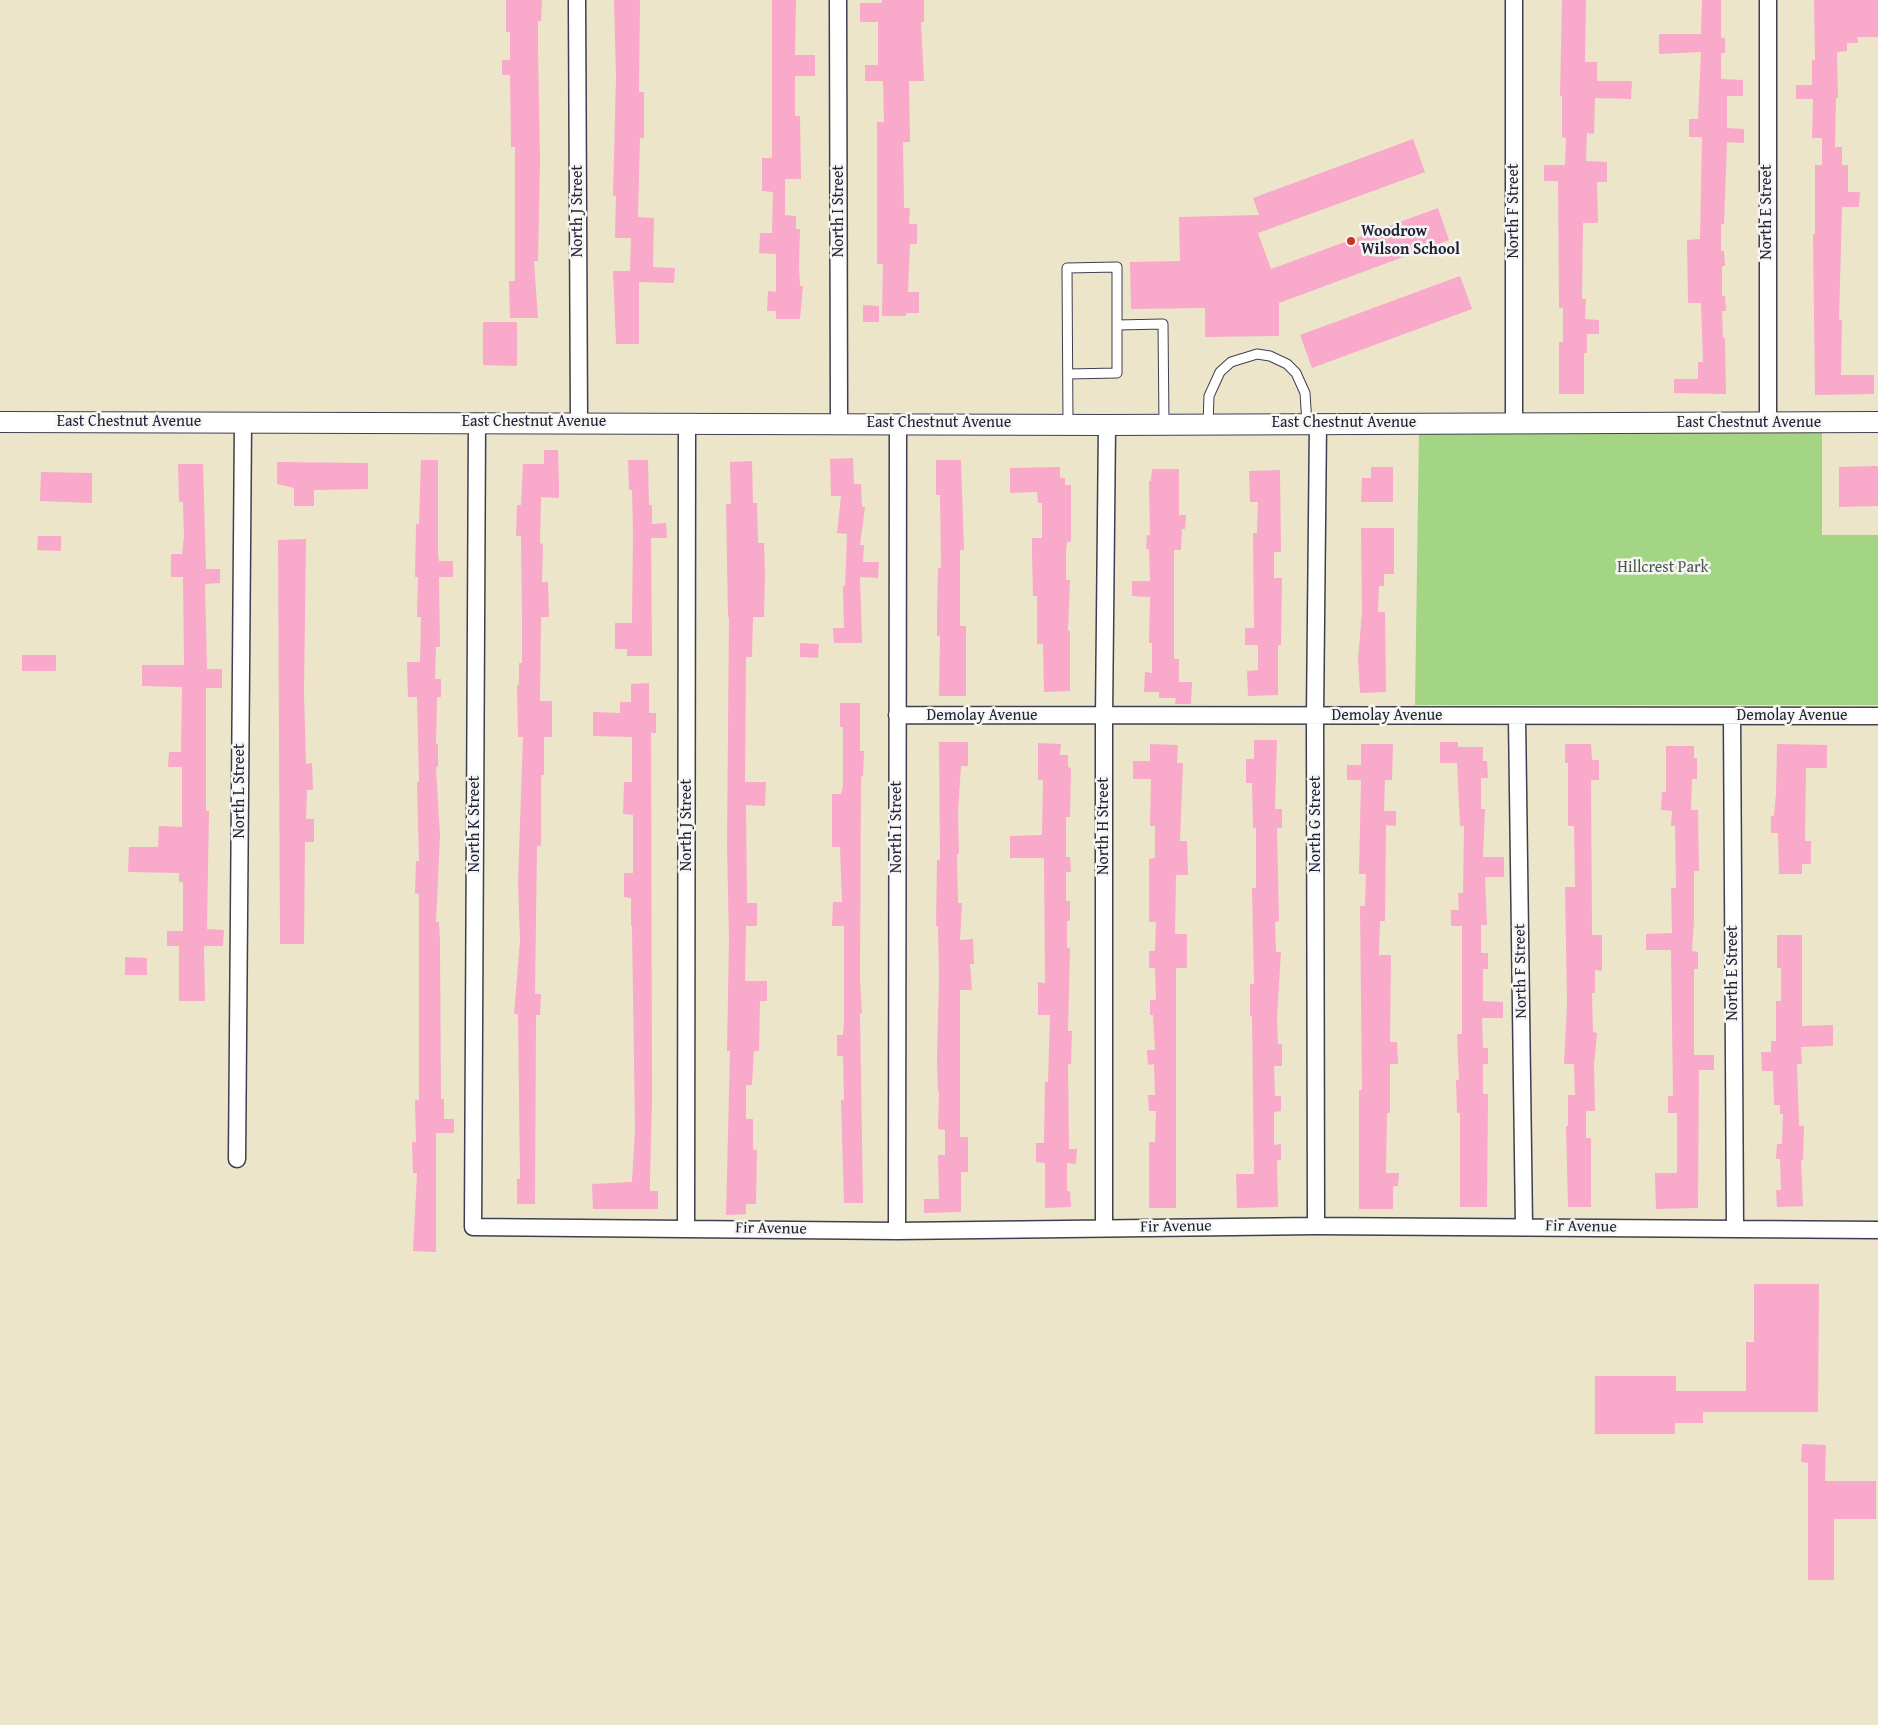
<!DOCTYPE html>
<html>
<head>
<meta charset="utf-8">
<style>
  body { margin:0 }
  canvas { display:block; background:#ece5ca }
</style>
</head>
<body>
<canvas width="1878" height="1725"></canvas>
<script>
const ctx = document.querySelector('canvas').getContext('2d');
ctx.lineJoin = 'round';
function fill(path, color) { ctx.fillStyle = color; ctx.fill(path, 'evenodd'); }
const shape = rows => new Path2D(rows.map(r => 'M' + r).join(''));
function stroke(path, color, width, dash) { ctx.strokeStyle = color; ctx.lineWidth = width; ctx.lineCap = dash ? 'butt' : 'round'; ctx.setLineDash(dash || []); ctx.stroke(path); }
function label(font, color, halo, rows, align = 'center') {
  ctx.font = font + ' "Gentium Book Plus",serif'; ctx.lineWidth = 5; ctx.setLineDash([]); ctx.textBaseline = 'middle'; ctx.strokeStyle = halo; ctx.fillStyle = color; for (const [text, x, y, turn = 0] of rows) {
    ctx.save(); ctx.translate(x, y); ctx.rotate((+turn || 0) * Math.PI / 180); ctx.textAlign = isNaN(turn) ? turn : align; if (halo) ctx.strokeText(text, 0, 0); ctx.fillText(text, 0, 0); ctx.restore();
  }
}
const green = shape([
  [1419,429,1822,431,1822,535,1878,535,1878,705,1415,705]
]);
const building = shape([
  [506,0,542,0,541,21,538,21,538,49,540,160,538,261,534,261,538,318,510,318,509,281,515,281,515,147,511,147,510,75,502,75,502,60,510,60,510,32,506,32],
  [614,0,640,0,639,92,644,92,644,138,640,138,638,217,654,218,653,267,675,268,674,283,639,282,639,344,616,344,613,271,630,271,631,238,615,238,616,196,613,196,616,77],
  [772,0,796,0,795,55,815,55,815,76,795,76,795,116,800,116,801,179,785,179,785,215,796,216,796,229,800,229,799,268,800,286,803,286,800,319,776,319,776,311,767,311,768,291,776,292,776,254,759,253,760,233,772,233,773,192,762,191,762,158,772,158],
  [882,0,924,0,924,22,921,22,924,81,909,81,910,142,903,142,904,208,910,208,909,224,917,224,917,244,910,244,908,292,919,292,919,313,906,313,906,316,882,316,883,264,877,264,877,122,884,122,883,81,865,81,865,65,878,65,878,22,860,22,860,3,882,3],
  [1562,0,1586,0,1585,62,1597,62,1597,81,1632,81,1631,99,1595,98,1594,134,1587,133,1586,161,1607,162,1607,182,1597,182,1598,223,1583,223,1582,299,1586,299,1585,319,1599,320,1599,334,1587,334,1587,353,1584,353,1584,394,1559,394,1559,342,1563,342,1563,308,1559,308,1558,181,1544,181,1544,165,1565,165,1566,138,1562,137,1562,96,1560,96],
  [1702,0,1721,0,1721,38,1725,38,1725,53,1721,53,1721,79,1743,80,1743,96,1727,96,1727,128,1744,129,1744,143,1727,142,1724,224,1721,224,1721,251,1724,251,1725,266,1722,266,1722,296,1725,296,1726,311,1722,311,1723,338,1725,338,1726,394,1674,393,1674,379,1698,379,1698,362,1703,362,1701,303,1688,303,1687,240,1700,239,1702,137,1689,137,1689,119,1698,119,1701,52,1659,54,1659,34,1701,34],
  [1814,0,1878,0,1878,37,1857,37,1858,43,1847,43,1847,51,1837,52,1838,98,1836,98,1835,147,1842,147,1842,165,1848,165,1848,192,1860,192,1859,207,1842,207,1839,320,1842,320,1841,375,1874,375,1874,394,1815,395,1813,234,1815,234,1815,165,1822,165,1822,138,1812,138,1813,99,1796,99,1796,85,1812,85,1812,60,1815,60],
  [1413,139,1425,172,1258,233,1271,269,1438,208,1449,240,1279,303,1279,336,1205,337,1205,308,1131,309,1130,262,1180,261,1179,217,1259,215,1253,198],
  [1460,276,1472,309,1312,368,1300,335],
  [863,305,879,306,879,322,863,322],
  [483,322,517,322,517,366,483,365],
  [544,450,558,450,559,484,559,498,541,497,540,543,543,544,542,582,548,582,549,617,541,617,540,701,552,701,552,737,544,737,544,775,541,775,541,846,537,846,535,994,541,994,540,1015,536,1015,535,1204,517,1204,517,1179,520,1179,518,1014,514,1014,520,941,518,881,523,737,518,737,517,685,519,685,519,663,522,663,522,618,521,536,516,536,517,505,521,505,523,464,544,464],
  [853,458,854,484,861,484,862,507,865,507,860,545,864,545,863,562,879,562,878,578,860,577,862,643,834,643,833,628,844,628,843,586,845,586,847,534,837,533,841,496,831,496,830,459],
  [421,460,438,460,438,553,439,561,453,561,453,577,439,577,440,647,436,647,435,679,441,679,441,697,437,697,436,744,438,744,438,767,436,767,440,836,436,922,439,922,440,942,441,1099,444,1099,444,1119,454,1119,454,1133,436,1133,436,1252,413,1251,417,1173,413,1173,412,1142,416,1142,415,1100,419,1100,419,894,415,893,416,861,419,861,417,782,419,782,417,697,408,697,407,662,420,662,421,617,417,617,418,577,415,577,416,524,419,524],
  [628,460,648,460,649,505,652,505,652,524,666,523,667,538,651,538,652,656,627,656,627,649,615,649,615,623,632,623,633,534,632,490,629,490],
  [936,460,961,460,964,550,960,550,960,626,966,626,966,696,939,696,940,636,937,636,937,614,938,568,941,568,940,495,936,495],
  [752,461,753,503,757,503,758,543,764,543,765,573,764,617,753,617,752,657,746,657,745,782,766,782,765,806,746,805,747,903,757,903,757,926,746,926,745,981,767,981,767,1001,760,1001,759,1051,754,1051,752,1085,746,1085,746,1119,753,1119,753,1150,757,1150,756,1204,746,1204,746,1214,726,1215,730,1051,727,1051,729,940,727,846,729,617,728,617,726,504,731,504,730,462],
  [277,462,368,463,368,489,314,490,314,506,294,506,294,488,277,484],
  [178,464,203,464,206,569,220,569,220,583,205,584,207,669,222,669,222,688,206,688,206,811,209,811,207,929,224,930,223,946,204,946,205,1001,179,1001,179,946,167,946,167,931,183,931,183,882,179,882,179,873,128,872,129,847,158,847,159,826,182,827,182,767,168,767,169,752,181,752,182,687,142,686,142,665,184,665,183,577,171,577,171,554,182,554,184,537,183,502,179,502],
  [1878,466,1878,506,1839,507,1839,467],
  [1060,467,1060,478,1065,478,1065,485,1071,485,1071,542,1067,542,1066,553,1066,580,1070,580,1068,631,1070,631,1070,691,1044,692,1043,644,1037,644,1037,596,1033,596,1032,554,1032,538,1042,538,1042,503,1038,503,1037,492,1010,493,1010,468],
  [1371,467,1393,467,1393,502,1361,502,1362,478,1371,478],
  [1152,469,1179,469,1179,515,1186,515,1185,529,1182,529,1181,550,1174,550,1174,659,1179,659,1179,682,1192,682,1191,704,1175,704,1176,698,1159,698,1159,692,1144,692,1145,672,1152,673,1152,643,1149,643,1150,597,1132,596,1132,581,1150,581,1149,549,1146,549,1147,535,1150,535,1149,481,1151,481],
  [1280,470,1281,552,1274,552,1274,578,1282,578,1281,645,1278,645,1278,695,1248,696,1247,671,1258,670,1258,645,1245,645,1245,628,1254,628,1253,533,1257,533,1258,502,1250,502,1249,471],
  [41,472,92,473,92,503,40,501],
  [1361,528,1394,528,1394,574,1384,574,1384,586,1379,586,1378,612,1385,612,1386,692,1360,693,1358,660,1362,612],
  [38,536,61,536,61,551,37,550],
  [306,539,304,693,306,764,312,763,313,790,307,790,306,819,314,819,314,842,305,842,304,944,280,944,278,540],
  [800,643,819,644,818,658,800,657],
  [22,655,56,655,56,671,22,671],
  [649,683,649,713,656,713,656,733,651,733,652,1100,650,1179,650,1191,658,1191,658,1209,593,1209,592,1184,632,1182,635,1129,632,926,631,926,631,898,624,897,624,873,633,873,633,815,623,814,624,782,632,782,632,737,593,736,593,712,620,713,620,702,631,702,631,684],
  [840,703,860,703,860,751,864,751,863,776,861,776,860,980,862,1013,860,1013,863,1203,844,1203,841,1100,844,1100,843,1056,837,1056,837,1035,843,1035,844,1020,844,926,832,926,833,902,842,902,840,847,832,847,832,794,841,794,843,786,843,727,840,727],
  [1254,740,1277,740,1275,809,1282,809,1282,828,1277,828,1279,921,1275,922,1276,952,1281,952,1277,1017,1278,1044,1282,1044,1282,1066,1274,1066,1275,1096,1281,1096,1281,1111,1274,1112,1274,1145,1281,1144,1281,1160,1277,1160,1278,1207,1237,1208,1236,1174,1254,1174,1252,1016,1250,1016,1250,984,1254,984,1252,888,1256,888,1256,828,1253,828,1252,783,1246,783,1246,759,1254,759],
  [939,742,968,742,968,766,961,766,958,814,959,854,957,854,958,903,962,903,960,940,973,939,974,964,970,964,972,990,960,990,960,1137,968,1137,968,1172,961,1172,961,1212,924,1213,924,1199,939,1199,938,1155,945,1155,945,1130,938,1129,939,1091,938,1091,937,1058,939,979,938,926,936,926,937,860,940,860],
  [1440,742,1458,742,1458,747,1483,747,1483,761,1487,761,1488,778,1481,778,1481,809,1485,809,1483,857,1504,857,1504,877,1485,877,1487,925,1481,925,1481,953,1488,953,1488,969,1483,969,1483,1001,1503,1002,1503,1018,1482,1018,1483,1048,1488,1048,1488,1064,1483,1064,1483,1094,1488,1094,1487,1207,1460,1207,1460,1113,1457,1113,1456,1080,1459,1080,1457,1034,1462,1034,1462,926,1451,926,1451,910,1459,910,1458,893,1463,893,1464,826,1460,826,1457,763,1440,763],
  [1038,743,1061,744,1060,755,1068,755,1068,767,1071,768,1070,817,1066,817,1066,857,1070,857,1071,872,1066,872,1066,901,1070,901,1070,921,1067,921,1067,948,1070,948,1068,1031,1072,1031,1071,1064,1068,1064,1069,1149,1077,1149,1076,1164,1067,1163,1067,1191,1070,1191,1071,1207,1045,1208,1045,1163,1036,1162,1036,1143,1044,1143,1045,1082,1048,1082,1050,1015,1038,1015,1038,982,1045,983,1044,858,1010,858,1010,836,1042,835,1043,780,1038,780],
  [1150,744,1178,745,1177,763,1183,763,1180,841,1187,841,1188,875,1176,875,1175,934,1187,934,1187,968,1176,968,1176,1208,1149,1208,1149,1142,1155,1142,1156,1111,1149,1111,1148,1095,1155,1095,1154,1064,1148,1065,1147,1050,1155,1050,1153,1015,1150,1015,1150,1000,1156,1000,1155,968,1149,968,1149,951,1155,951,1156,922,1149,922,1149,859,1155,858,1155,826,1150,826,1151,779,1133,779,1133,761,1150,761],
  [1361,744,1393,744,1392,780,1385,780,1384,811,1396,811,1396,826,1386,825,1385,921,1380,921,1379,955,1391,955,1390,1042,1397,1042,1398,1064,1390,1064,1390,1113,1387,1113,1386,1173,1399,1173,1398,1186,1393,1186,1393,1209,1359,1209,1359,1090,1362,1090,1360,906,1365,906,1366,874,1359,874,1361,780,1347,780,1347,765,1361,765],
  [1565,744,1591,744,1592,760,1599,760,1599,780,1591,780,1592,935,1602,935,1602,971,1595,970,1595,993,1592,993,1593,1032,1597,1033,1594,1065,1595,1111,1586,1111,1586,1138,1591,1138,1591,1207,1568,1207,1566,1126,1568,1126,1568,1095,1575,1095,1574,1064,1564,1064,1567,1005,1565,887,1575,887,1574,826,1568,826,1568,763,1565,763],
  [1777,744,1827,745,1827,768,1806,768,1805,841,1811,841,1811,864,1802,864,1802,874,1779,874,1778,833,1771,833,1771,816,1774,816,1776,793],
  [1666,746,1694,746,1694,758,1697,758,1697,779,1692,779,1691,810,1698,810,1699,871,1694,871,1694,921,1692,951,1698,952,1698,969,1694,969,1694,1055,1714,1055,1714,1070,1699,1070,1698,1208,1656,1209,1655,1173,1677,1173,1677,1113,1668,1113,1668,1096,1673,1096,1671,950,1646,950,1646,934,1672,933,1671,888,1676,888,1675,826,1671,826,1672,811,1661,810,1662,792,1666,792],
  [1777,935,1802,935,1802,1026,1833,1025,1833,1046,1801,1047,1802,1064,1797,1064,1799,1126,1804,1126,1803,1160,1801,1160,1803,1206,1777,1207,1776,1190,1781,1190,1780,1159,1776,1159,1777,1144,1782,1144,1783,1114,1780,1114,1780,1105,1774,1105,1773,1071,1762,1071,1761,1052,1771,1052,1771,1041,1776,1041,1776,1001,1781,1001,1781,968,1777,968],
  [125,957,147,958,147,975,125,975],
  [1754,1284,1819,1284,1818,1412,1703,1412,1703,1423,1675,1423,1675,1434,1595,1434,1595,1376,1676,1376,1676,1391,1746,1391,1746,1342,1754,1342],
  [1802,1444,1826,1445,1825,1481,1876,1481,1876,1519,1834,1519,1834,1580,1808,1580,1808,1463,1801,1462]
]);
const service = shape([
  [1117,325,1163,324,1164,424],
  [1068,374,1117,373,1117,267,1067,268,1068,424],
  [1208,424,1209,396,1220,372,1231,362,1257,354,1270,356,1287,364,1296,373,1305,393,1307,424]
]);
const minor = shape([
  [577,0,579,422],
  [838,0,839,423],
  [1514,0,1514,422],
  [477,422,473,1227,897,1231,1316,1226,1878,1230],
  [1768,423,1768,0],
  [897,715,1878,716],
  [1517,717,1524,1226],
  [1732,717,1735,1229],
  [237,1159,243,422],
  [1316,1226,1315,716,1318,423],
  [686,1228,687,423],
  [1104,1228,1104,716,1107,425],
  [897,1231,898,423]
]);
const tertiary = shape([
  [0,422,1107,425,1878,422]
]);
const markers = [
  [1351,241,5,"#c8321e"]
];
const streetNames = [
  ["North J Street",578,211,-90],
  ["North I Street",839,211,-90],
  ["North F Street",1514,211,-90],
  ["North E Street",1767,212,-90],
  ["East Chestnut Avenue",129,422],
  ["East Chestnut Avenue",534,422],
  ["East Chestnut Avenue",939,423],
  ["East Chestnut Avenue",1344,423],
  ["East Chestnut Avenue",1749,423],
  ["Demolay Avenue",982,716],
  ["Demolay Avenue",1387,716],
  ["Demolay Avenue",1792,716],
  ["North L Street",240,791,-90],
  ["North K Street",475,824,-90],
  ["North G Street",1316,824,-90],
  ["North J Street",687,825,-90],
  ["North H Street",1104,826,-90],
  ["North I Street",897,827,-90],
  ["North F Street",1521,971,-91],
  ["North E Street",1733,973,-90],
  ["Fir Avenue",1176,1227,-1],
  ["Fir Avenue",1581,1227,1],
  ["Fir Avenue",771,1229,1]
];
const poiNames = [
  ["Woodrow",1361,232],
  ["Wilson School",1361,250]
];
const parkNames = [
  ["Hillcrest Park",1663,568]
];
fill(green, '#a4d585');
fill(building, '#f9a9c9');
stroke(service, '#403f50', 11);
stroke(minor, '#403f50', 19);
stroke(tertiary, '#403f50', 22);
stroke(service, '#fff', 9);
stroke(minor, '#fff', 16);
stroke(tertiary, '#fff', 20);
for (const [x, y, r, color] of markers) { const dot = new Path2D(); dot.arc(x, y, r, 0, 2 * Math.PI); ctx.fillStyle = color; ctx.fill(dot); stroke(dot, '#f6f6f2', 2); }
label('16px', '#22223b', '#f6f6f2', streetNames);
label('bold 16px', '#22223b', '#f6f6f2', poiNames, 'left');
label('16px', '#495851', '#f6f6f2', parkNames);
</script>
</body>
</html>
